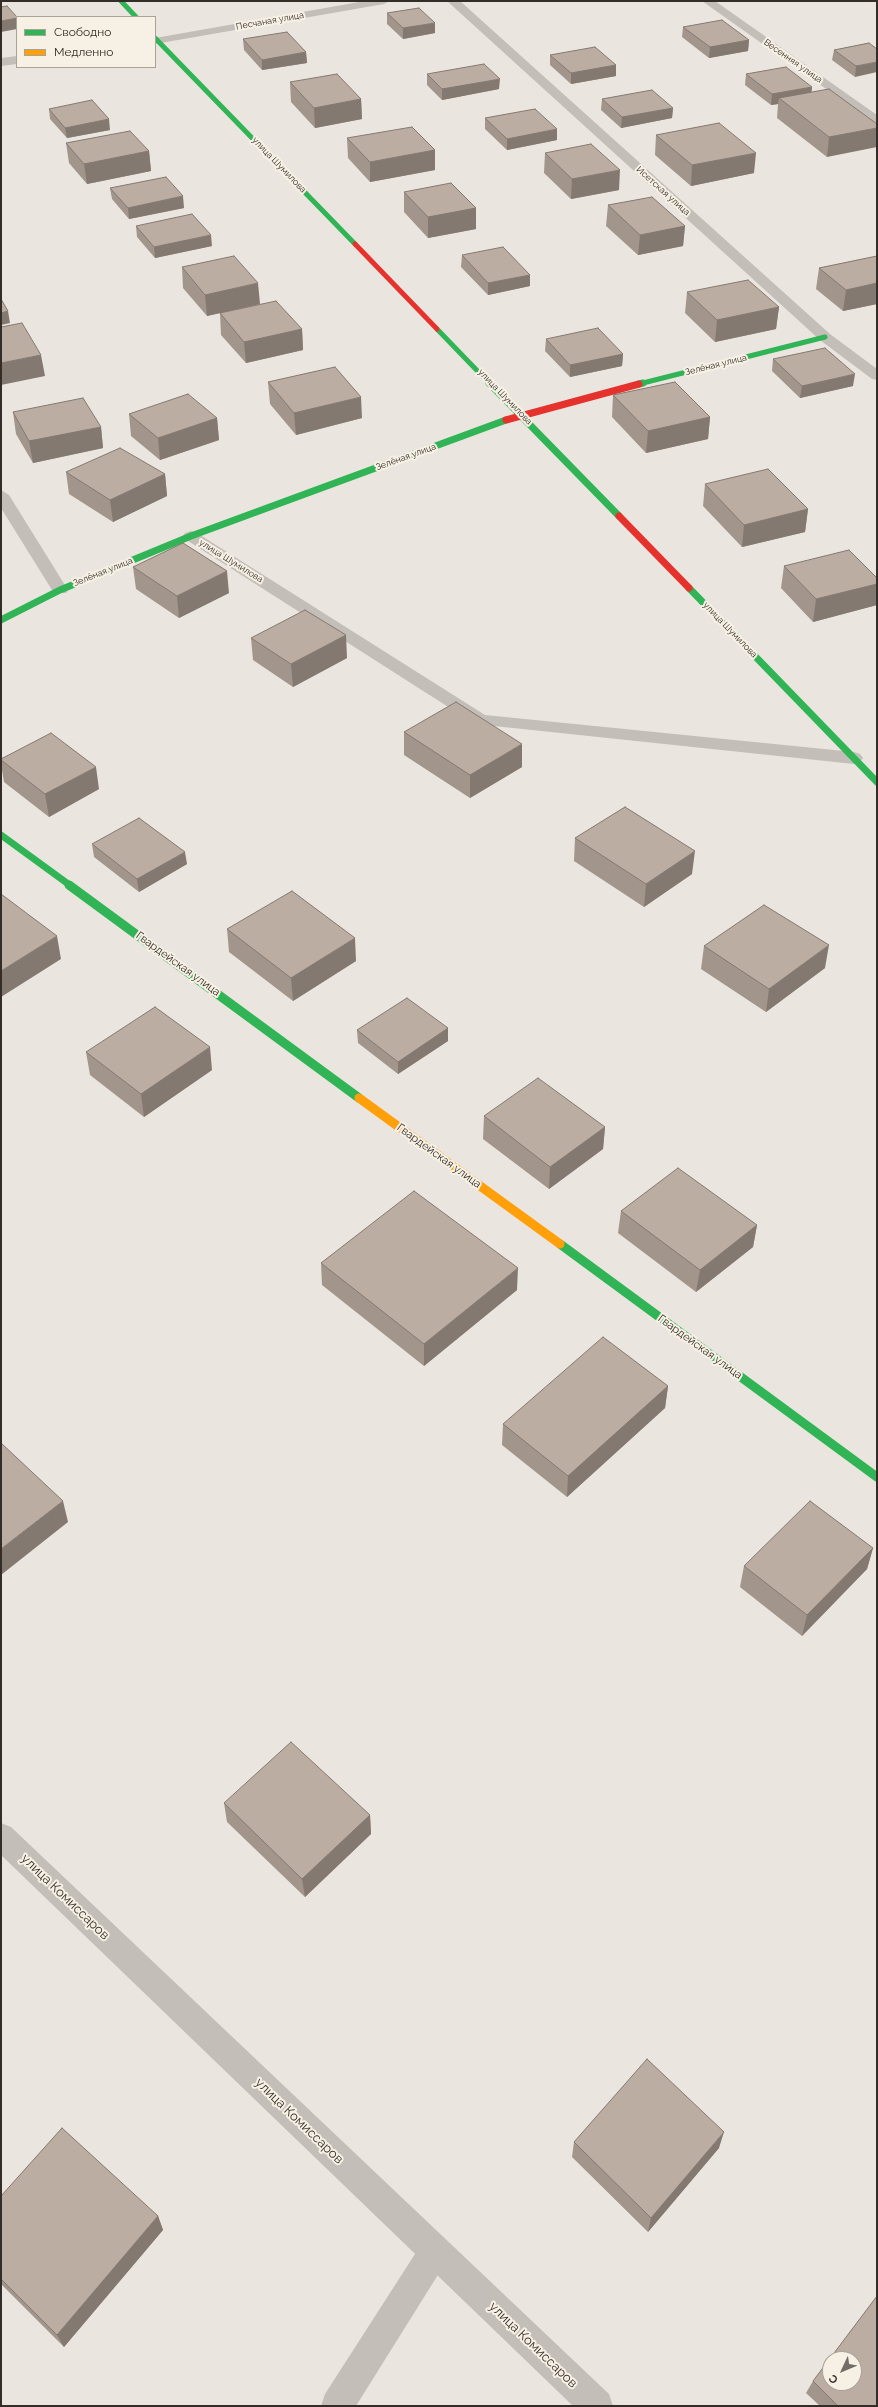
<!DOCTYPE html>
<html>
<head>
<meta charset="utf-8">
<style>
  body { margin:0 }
  #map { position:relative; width:878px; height:2407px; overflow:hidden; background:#eae6df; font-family:Raleway,sans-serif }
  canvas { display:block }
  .frame { position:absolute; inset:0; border:2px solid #332c27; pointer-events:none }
  .legend { position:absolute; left:16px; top:16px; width:140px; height:52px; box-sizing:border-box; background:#f7f1e5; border:1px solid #a9a299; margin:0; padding:5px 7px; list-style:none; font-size:12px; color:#332c27 }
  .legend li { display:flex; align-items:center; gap:8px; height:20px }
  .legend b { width:20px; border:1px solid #a9a299 }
  .north { position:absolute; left:822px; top:2351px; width:40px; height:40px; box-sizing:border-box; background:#f7f1e5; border:1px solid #a9a299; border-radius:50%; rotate:226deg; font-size:11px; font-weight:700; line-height:16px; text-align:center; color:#332c27 }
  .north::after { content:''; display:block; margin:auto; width:14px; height:18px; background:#736d67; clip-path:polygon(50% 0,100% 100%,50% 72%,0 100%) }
</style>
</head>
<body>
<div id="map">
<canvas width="878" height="2407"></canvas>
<div class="frame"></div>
<ul class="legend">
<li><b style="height:5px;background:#30b455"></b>Свободно</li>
<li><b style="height:5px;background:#ff9f0a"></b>Медленно</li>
</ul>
<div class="north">С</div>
</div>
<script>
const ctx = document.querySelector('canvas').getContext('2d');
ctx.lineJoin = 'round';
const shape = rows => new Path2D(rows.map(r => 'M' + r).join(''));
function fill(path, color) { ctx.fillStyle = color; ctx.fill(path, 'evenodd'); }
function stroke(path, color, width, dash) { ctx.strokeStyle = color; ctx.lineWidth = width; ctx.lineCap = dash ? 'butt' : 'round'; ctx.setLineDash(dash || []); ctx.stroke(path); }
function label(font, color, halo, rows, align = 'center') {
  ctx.font = font + ' Raleway,sans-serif'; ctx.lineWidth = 4; ctx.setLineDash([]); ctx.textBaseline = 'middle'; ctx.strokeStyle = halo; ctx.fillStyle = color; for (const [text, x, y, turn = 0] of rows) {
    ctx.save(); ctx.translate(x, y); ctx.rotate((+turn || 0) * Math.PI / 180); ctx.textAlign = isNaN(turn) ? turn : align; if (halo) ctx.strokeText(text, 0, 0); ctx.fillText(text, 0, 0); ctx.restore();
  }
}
const lane = shape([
  [435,2235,446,2240,451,2251,446,2262,356,2406,321,2406,325,2394,424,2240,435,2235]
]);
const street = shape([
  [365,1,390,1,384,4,155,44,155,38,365,1],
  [447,1,460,1,830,334,877,369,877,380,872,379,820,340,447,1],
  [702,1,715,1,877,115,877,125,702,1],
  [17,56,17,64,1,66,1,58,17,56],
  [1,490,9,495,68,590,66,593,54,593,52,590,1,508,1,490],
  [191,531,197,533,485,715,854,752,860,754,863,758,860,762,854,764,475,724,185,539,183,536,185,533,191,531],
  [1,1823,11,1827,609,2394,613,2406,573,2406,1,1855,1,1823]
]);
const fastFar2 = shape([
  [121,1,136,17],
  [155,38,355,244],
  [437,329,490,384],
  [639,384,825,337]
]);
const fastFar1 = shape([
  [489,383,619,516],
  [639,384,643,383],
  [689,588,877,782],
  [1,620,60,590,191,536,506,420],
  [1,835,71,886]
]);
const fast = shape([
  [69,885,359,1098],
  [560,1244,877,1477]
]);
const slow = shape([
  [359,1098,560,1244]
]);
const jamFar1 = shape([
  [355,244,437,329]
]);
const jam = shape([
  [506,420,639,384],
  [619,516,689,588]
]);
const wall = shape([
  [387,13,435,33,403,39,387,24],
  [683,27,749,40,748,51,709,58,682,37],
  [243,39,306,52,307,63,262,70,244,50],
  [869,43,855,77,832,60,834,50],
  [550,55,616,65,616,76,571,84,550,65],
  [427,74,499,89,442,100,427,85],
  [746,74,812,87,811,92,877,124,827,157,777,118,778,104,771,105,745,85],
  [290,82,361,99,362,119,315,128,291,102],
  [602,99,673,108,672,118,621,128,601,110],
  [49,109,110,130,67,138,50,119],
  [485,118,557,140,507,150,485,129],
  [656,135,754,173,691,186,655,155],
  [347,138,435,150,435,170,370,182,348,158],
  [66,143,149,151,151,171,87,184,69,163],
  [545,153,619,190,571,199,544,173],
  [110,188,184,208,129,219,112,199],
  [404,192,476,208,476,229,428,238,404,212],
  [608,205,685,226,683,246,638,255,606,226],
  [136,226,212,246,155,258,137,237],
  [462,255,530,275,530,286,488,295,461,267],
  [877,256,877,304,843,311,816,289,819,268],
  [182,267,260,304,207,316,183,288],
  [687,292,779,307,776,329,715,342,685,313],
  [220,313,302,329,303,350,246,363,221,335],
  [546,339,623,354,622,366,570,377,545,351],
  [773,359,853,386,800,398,772,371],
  [268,382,362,418,296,435,270,404],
  [613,395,710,417,708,439,646,453,612,417],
  [13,412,101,427,103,448,33,463,16,434],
  [129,414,217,418,219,440,160,460,131,436],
  [66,472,165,474,167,496,113,522,69,494],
  [705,484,808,509,805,532,742,547,703,506],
  [784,566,877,578,877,605,813,622,781,588],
  [133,567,229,593,179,618,136,589],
  [251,638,347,658,293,687,253,660],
  [404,732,522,767,470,798,404,755],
  [1,759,99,789,49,817,4,782,1,764],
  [575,838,692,874,644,907,574,861],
  [92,844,187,864,139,892,94,857],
  [227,929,356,961,293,1001,229,952],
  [704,946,825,968,766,1012,701,969],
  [448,1028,448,1041,398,1074,358,1043,357,1030],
  [86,1052,212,1070,144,1117,90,1075],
  [484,1116,605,1127,603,1149,549,1189,483,1139],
  [621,1211,757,1225,753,1247,696,1292,618,1233],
  [321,1263,517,1290,424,1366,322,1285],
  [668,1386,665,1408,567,1497,502,1445,503,1424],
  [873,1548,867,1569,802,1636,740,1587,744,1566],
  [224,1803,370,1815,371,1834,305,1897,227,1822],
  [574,2142,719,2148,648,2232,572,2157],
  [1,2196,158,2216,163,2230,64,2347,1,2284],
  [813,2381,877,2406,820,2406,806,2393]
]);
const shadedWall = shape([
  [17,18,17,29,1,32,1,21],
  [435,23,435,33,403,39,403,28],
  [749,40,748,51,709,58,710,47],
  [306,52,307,63,262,70,262,60],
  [877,62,877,72,855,77,856,66],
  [616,65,616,76,571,84,571,73],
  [500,79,499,89,442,100,442,89],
  [812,87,811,98,779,98,778,104,771,105,772,94],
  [361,99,362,119,315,128,314,108],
  [673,108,672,118,621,128,622,117],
  [109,119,110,130,67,138,65,128],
  [877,128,877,147,827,157,829,137],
  [557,129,557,140,507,150,507,139],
  [435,150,435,170,370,182,370,162],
  [149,151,151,171,87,184,84,164],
  [756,153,754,173,691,186,692,165],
  [620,170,619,190,571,199,572,179],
  [183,196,184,208,129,219,128,208],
  [476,208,476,229,428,238,428,217],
  [685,226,683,246,638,255,640,235],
  [211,235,212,246,155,258,154,247],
  [530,275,530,286,488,295,488,283],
  [258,283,260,304,207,316,205,295],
  [877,283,877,304,843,311,846,290],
  [779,307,776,329,715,342,717,320],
  [8,311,10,323,1,325,1,313],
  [302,329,303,350,246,363,244,342],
  [623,354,622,366,570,377,570,365],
  [41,355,45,376,1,385,1,363],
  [855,374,853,386,800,398,802,386],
  [361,397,362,418,296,435,294,413],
  [710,417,708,439,646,453,648,431],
  [217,418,219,440,160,460,158,438],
  [101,427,103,448,33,463,29,441],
  [165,474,167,496,113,522,110,500],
  [808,509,805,532,742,547,744,525],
  [227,571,229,593,179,618,177,596],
  [877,584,877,605,813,622,816,599],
  [346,635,347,658,293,687,291,664],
  [522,744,522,767,470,798,470,775],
  [96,767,99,789,49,817,45,794],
  [695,851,692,874,644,907,646,884],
  [185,852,187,864,139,892,137,879],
  [57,936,61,959,1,997,1,971],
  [355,938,356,961,293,1001,291,978],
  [829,945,825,968,766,1012,769,989],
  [448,1028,448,1041,398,1074,398,1062],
  [210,1047,212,1070,144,1117,141,1094],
  [605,1127,603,1149,549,1189,550,1167],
  [757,1225,753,1247,696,1292,700,1270],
  [518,1268,517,1290,424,1366,424,1344],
  [668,1386,665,1408,567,1497,568,1476],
  [63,1501,68,1522,1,1575,1,1549],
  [873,1548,867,1569,802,1636,807,1615],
  [370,1815,371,1834,305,1897,302,1879],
  [724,2132,719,2148,648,2232,651,2218],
  [158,2216,163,2230,64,2347,57,2335]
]);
const building = shape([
  [7,6,17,17,17,18,1,21,1,7,7,6],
  [419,8,435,23,403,28,387,13,419,8],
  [722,20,749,40,710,47,683,27,722,20],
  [287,32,306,52,262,60,243,39,287,32],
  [869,43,877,49,877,62,856,66,834,50,869,43],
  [595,47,616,65,571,73,550,55,595,47],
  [484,64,500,79,442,89,427,74,484,64],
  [786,67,812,87,772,94,746,74,786,67],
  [337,74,361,99,314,108,290,82,337,74],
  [829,89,877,124,877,128,829,137,779,98,829,89],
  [652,90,673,108,622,117,602,99,652,90],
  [92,100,109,119,65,128,49,109,92,100],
  [535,109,557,129,507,139,485,118,535,109],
  [719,123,756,153,692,165,656,135,719,123],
  [412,127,435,150,370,162,347,138,412,127],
  [130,131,149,151,84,164,66,143,130,131],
  [591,144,620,170,572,179,545,153,591,144],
  [166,177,183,196,128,208,110,188,166,177],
  [451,183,476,208,428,217,404,192,451,183],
  [652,197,685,226,640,235,608,205,652,197],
  [192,214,211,235,154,247,136,226,192,214],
  [503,247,530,275,488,283,462,255,503,247],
  [234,256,258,283,205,295,182,267,234,256],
  [877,256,877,283,846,290,819,268,877,256],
  [748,280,779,307,717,320,687,292,748,280],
  [1,299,8,311,1,313,1,299],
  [276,301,302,329,244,342,220,313,276,301],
  [22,323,41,355,1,363,1,327,22,323],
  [598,328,623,354,570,365,546,339,598,328],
  [825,348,855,374,802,386,773,359,825,348],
  [335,367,361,397,294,413,268,382,335,367],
  [675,382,710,417,648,431,613,395,675,382],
  [188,394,217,418,158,438,129,414,188,394],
  [83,398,101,427,29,441,13,412,83,398],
  [120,448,165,474,110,500,66,472,120,448],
  [768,469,808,509,744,525,705,484,768,469],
  [183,543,227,571,177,596,133,567,183,543],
  [849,550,877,578,877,584,816,599,784,566,849,550],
  [305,610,346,635,291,664,251,638,305,610],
  [456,702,522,744,470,775,404,732,456,702],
  [51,733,96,767,45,794,1,760,1,759,51,733],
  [625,807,695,851,646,884,575,838,625,807],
  [139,818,185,852,137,879,92,844,139,818],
  [292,891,355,938,291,978,227,929,292,891],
  [1,894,57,936,1,971,1,894],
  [764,905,829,945,769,989,704,946,764,905],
  [407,998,448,1028,398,1062,357,1030,407,998],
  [155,1007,210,1047,141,1094,86,1052,155,1007],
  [538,1078,605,1127,550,1167,484,1116,538,1078],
  [678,1168,757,1225,700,1270,621,1211,678,1168],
  [414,1191,518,1268,424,1344,321,1263,414,1191],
  [603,1337,668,1386,568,1476,503,1424,603,1337],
  [1,1443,63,1501,1,1549,1,1443],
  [810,1501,873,1548,807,1615,744,1566,810,1501],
  [291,1742,370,1815,302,1879,224,1803,291,1742],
  [647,2059,724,2132,651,2218,574,2142,647,2059],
  [62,2128,158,2216,57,2335,1,2279,1,2196,62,2128],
  [877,2296,877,2406,838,2406,813,2381,877,2296],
  [830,2359,854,2359,854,2383,830,2383,830,2359]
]);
const farStreetnames = [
  ["Песчаная улица",270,21,-10],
  ["Весенняя улица",793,61,35],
  ["улица Шумилова",279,165,46],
  ["Исетская улица",663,191,42],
  ["Зелёная улица",716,365,-14],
  ["улица Шумилова",505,397,46],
  ["Зелёная улица",406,457,-20],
  ["улица Шумилова",231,561,32],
  ["Зелёная улица",103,572,-22],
  ["улица Шумилова",730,630,46]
];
const streetNames = [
  ["Гвардейская улица",178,964,36],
  ["Гвардейская улица",439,1156,36],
  ["Гвардейская улица",700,1347,36]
];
const nearStreetnames = [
  ["улица Комиссаров",65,1897,44],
  ["улица Комиссаров",299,2121,44],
  ["улица Комиссаров",533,2345,44]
];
fill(lane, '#c3beb8');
fill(street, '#c3beb8');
stroke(fastFar2, '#30b455', 5);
stroke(fastFar1, '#30b455', 7);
stroke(fast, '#30b455', 9);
stroke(slow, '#ff9f0a', 9);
stroke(jamFar1, '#e5322d', 5);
stroke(jam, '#e5322d', 7);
fill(wall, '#a2958b');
fill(shadedWall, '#847971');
fill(building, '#bcada2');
stroke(building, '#847971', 1);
label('9px', '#332c27', '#f7f1e5', farStreetnames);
label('11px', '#332c27', '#f7f1e5', streetNames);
label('13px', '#332c27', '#f7f1e5', nearStreetnames);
</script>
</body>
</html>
